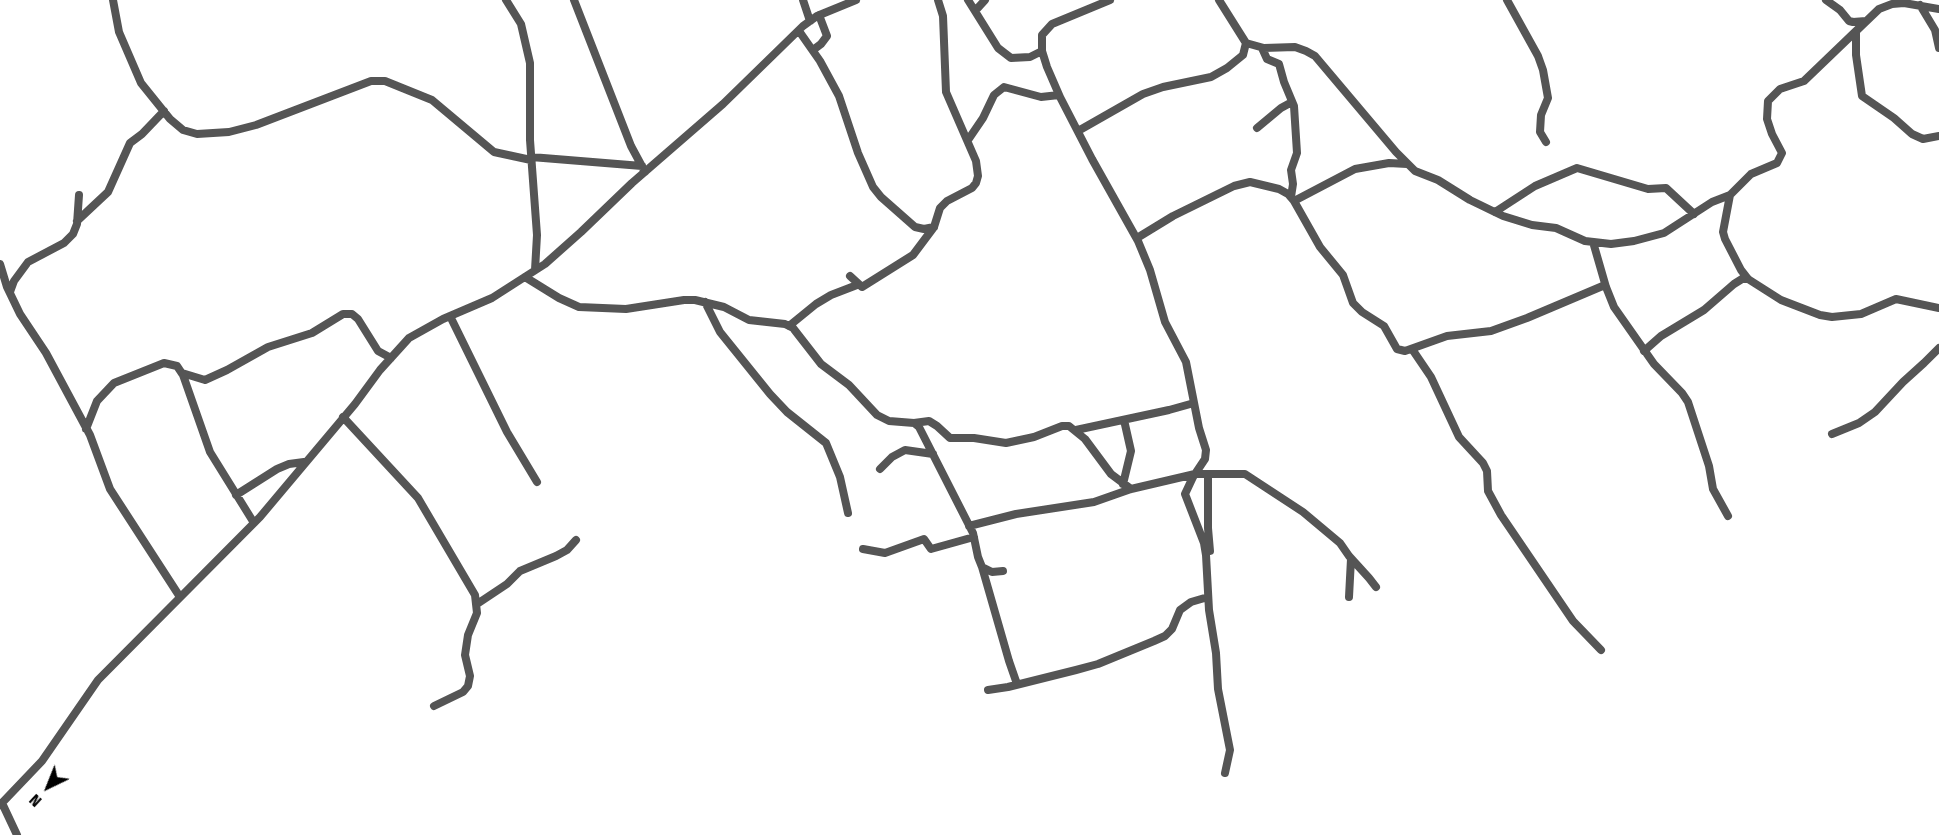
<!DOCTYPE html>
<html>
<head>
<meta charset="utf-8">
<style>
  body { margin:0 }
  #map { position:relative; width:1939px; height:835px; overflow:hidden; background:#fff; font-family:"Fira Sans Condensed",sans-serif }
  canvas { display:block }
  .north { position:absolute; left:18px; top:757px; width:60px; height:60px; -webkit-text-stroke:4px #fff; paint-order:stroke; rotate:223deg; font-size:16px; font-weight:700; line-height:24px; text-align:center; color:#000 }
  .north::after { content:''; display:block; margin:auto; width:21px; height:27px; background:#000; clip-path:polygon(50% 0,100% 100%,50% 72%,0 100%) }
</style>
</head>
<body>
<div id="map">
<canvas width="1939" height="835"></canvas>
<div class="north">N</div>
</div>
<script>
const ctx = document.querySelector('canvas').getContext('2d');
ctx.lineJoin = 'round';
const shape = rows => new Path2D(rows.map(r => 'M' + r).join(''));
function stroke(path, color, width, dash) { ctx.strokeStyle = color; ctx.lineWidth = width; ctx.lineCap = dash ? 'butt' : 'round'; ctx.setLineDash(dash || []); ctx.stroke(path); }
const street = shape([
  [113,0,119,32,141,83,170,119,183,130,197,134,229,132,256,125,371,81,385,81,432,100,494,152,531,160],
  [506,0,521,24,530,63,530,140,537,235,535,270],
  [574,0,631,146,645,172],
  [803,0,810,21],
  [968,0,998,48,1011,58,1030,57,1042,51],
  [1110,0,1052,24,1042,35,1042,51,1047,67,1060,97,1092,159,1138,241,1150,270,1165,322,1186,362,1199,428,1206,450,1205,459,1193,477,1185,494,1204,543,1206,555,1209,610,1216,653,1218,689,1230,750,1225,773],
  [1219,0,1246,43,1264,48,1295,47,1306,51,1315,56,1396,152,1415,171,1438,180,1470,200,1503,216,1532,225,1556,228,1585,241,1611,244,1634,241,1664,233,1712,202,1730,195,1751,174,1777,163,1782,153,1772,134,1767,119,1768,101,1780,89,1804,81,1879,9,1892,4,1904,3,1939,9],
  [1507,0,1538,56,1543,70,1548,98,1541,115,1540,132,1546,142],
  [1826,0,1840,10,1849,21,1853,22,1866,21],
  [1920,5,1935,30,1939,48],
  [975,11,985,0],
  [799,31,820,61,839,96,858,153,873,187,881,197,915,227,924,229,934,227],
  [1856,32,1856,55,1862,96,1894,118,1912,134,1923,139,1939,136],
  [1262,48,1267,59,1279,64,1284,82,1294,106,1297,153,1291,170,1293,184,1291,197],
  [813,50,821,44,827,36,819,15],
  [1257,128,1281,108,1292,102],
  [1078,131,1143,94,1163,87,1211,77,1227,68,1243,55,1246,43],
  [968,140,983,118,994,95,1004,87,1041,97,1059,95],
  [531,157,642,166],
  [1730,195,1723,232,1725,239,1741,270,1748,279,1781,300,1820,315,1832,317,1861,314,1896,299,1939,308],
  [1294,201,1355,169,1389,163,1407,164],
  [1495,212,1535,186,1577,168,1648,189,1666,188,1694,214],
  [77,221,108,192,130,143,142,134,164,111],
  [1137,238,1173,216,1234,186,1250,182,1279,189,1288,194,1294,201,1320,247,1343,275,1353,303,1362,312,1384,326,1397,349,1405,351,1447,336,1491,331,1527,318,1605,285],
  [1593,242,1606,287,1614,307,1654,364,1682,393,1688,402,1709,466,1713,489,1728,516],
  [0,264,7,287,20,314,46,353,90,435,110,489,180,597],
  [850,276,862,287,913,255,934,227,940,208,947,201,972,188,976,183,978,176,976,161,946,92,943,16,938,0],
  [525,277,559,298,579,307,626,309,684,300,695,300,724,307,749,320,785,324,793,328,821,364,849,385,877,415,889,421,914,423,919,427,973,533,978,557,982,567,992,572,1003,571],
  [10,292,14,281,28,262,64,243,73,234,77,224,79,195],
  [705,302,720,332,770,394,787,412,826,443,840,477,848,513],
  [450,316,507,432,537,482],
  [789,326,816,304,831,295,857,285],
  [1412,349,1431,377,1459,437,1483,463,1487,471,1488,491,1501,515,1573,621,1601,650],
  [1644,351,1661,336,1704,310,1734,284,1742,279,1748,279],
  [182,373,205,380,227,370,268,347,312,333,343,314,352,314,358,319,378,351,391,358],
  [343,417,418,498,475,595,477,613,468,635,465,655,470,676,468,686,463,692,434,706],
  [914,423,929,421,937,426,950,438,974,438,1006,443,1034,437,1062,426,1069,426,1085,439,1111,474,1131,489],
  [86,429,97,401,114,383,164,363,177,366,183,375,210,452,254,523],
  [1076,430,1169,410,1194,403],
  [1832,434,1859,423,1875,412,1903,382,1924,363,1939,348],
  [880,469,892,457,905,450,933,454],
  [1208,474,1208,528,1210,551],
  [1123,484,1131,451,1124,420],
  [236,495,277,469,289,464,304,462],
  [969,526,1016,514,1094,502,1131,489,1195,474,1245,474,1303,512,1340,543,1349,556,1369,578,1376,587],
  [863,549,885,553,924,539,931,549,974,537],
  [982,567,1009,661,1017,684],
  [1349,597,1351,559],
  [477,604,507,584,520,571,556,556,567,550,576,540],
  [988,690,1008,687,1076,670,1098,664,1154,641,1165,636,1172,629,1180,610,1191,602,1208,597],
  [2,803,17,835],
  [0,805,42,761,98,680,260,517,355,404,380,370,409,338,443,319,492,298,545,264,581,232,632,183,723,104,803,26,817,16,856,0]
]);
stroke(street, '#555', 8);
</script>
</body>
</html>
